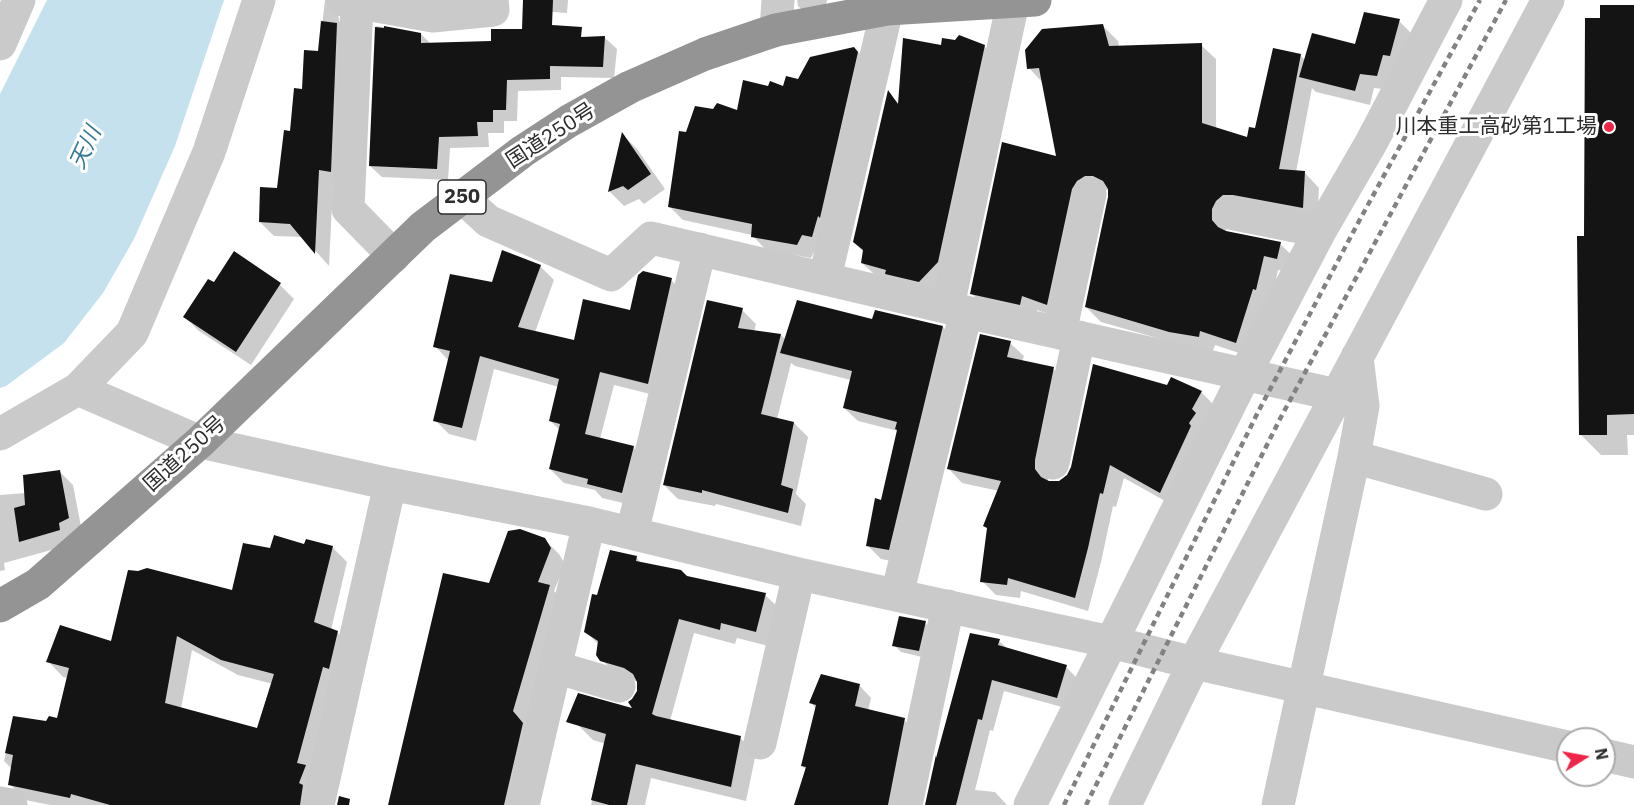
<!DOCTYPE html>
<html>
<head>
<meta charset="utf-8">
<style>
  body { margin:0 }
  #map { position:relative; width:1634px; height:805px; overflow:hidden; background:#fff; font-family:"IBM Plex Sans",sans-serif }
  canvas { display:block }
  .north { position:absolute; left:1556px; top:727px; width:60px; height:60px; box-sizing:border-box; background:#fff; border:2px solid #ababab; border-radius:50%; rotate:79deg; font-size:16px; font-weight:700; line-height:24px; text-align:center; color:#2d2d2d }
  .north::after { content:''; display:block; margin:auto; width:21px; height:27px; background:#ef2548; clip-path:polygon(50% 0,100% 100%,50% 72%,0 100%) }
</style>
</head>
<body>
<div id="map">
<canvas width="1634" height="805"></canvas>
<div class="north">N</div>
</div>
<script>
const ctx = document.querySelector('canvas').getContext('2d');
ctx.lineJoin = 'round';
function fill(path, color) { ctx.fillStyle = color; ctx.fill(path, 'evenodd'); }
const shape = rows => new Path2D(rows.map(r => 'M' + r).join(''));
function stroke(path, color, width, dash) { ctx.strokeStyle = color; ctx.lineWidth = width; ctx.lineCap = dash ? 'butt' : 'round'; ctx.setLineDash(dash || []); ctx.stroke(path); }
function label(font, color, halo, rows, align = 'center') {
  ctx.font = font + ' "IBM Plex Sans","Noto Sans JP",sans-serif'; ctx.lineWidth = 6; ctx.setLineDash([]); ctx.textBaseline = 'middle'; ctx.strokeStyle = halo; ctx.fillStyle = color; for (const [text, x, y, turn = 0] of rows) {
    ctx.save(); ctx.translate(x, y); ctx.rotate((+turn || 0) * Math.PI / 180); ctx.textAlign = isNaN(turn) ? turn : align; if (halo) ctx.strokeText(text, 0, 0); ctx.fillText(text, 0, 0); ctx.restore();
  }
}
const water = shape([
  [47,0,224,0,175,146,134,239,103,293,64,343,6,386,0,388,0,94]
]);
const shadow = shape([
  [325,0,346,0,338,12,339,21,351,33,345,185,333,184,329,266,303,237,274,236,260,222,278,189,303,90,319,52],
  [528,0,568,0,567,13,539,11],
  [797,0,827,0,824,16,810,18,798,6],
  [1634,7,1634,435,1627,435,1628,455,1601,455,1580,434,1586,237,1601,19],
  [1399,21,1413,35,1391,90,1374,88,1370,105,1316,92,1312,88,1296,172,1305,173,1319,188,1317,222,1226,224,1226,233,1280,244,1295,258,1292,273,1278,270,1271,304,1251,357,1215,345,1213,351,1185,346,1101,322,1086,307,1110,190,1100,190,1061,319,1037,310,1035,319,986,308,971,293,1058,158,1043,83,1029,68,1103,26,1118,41,1119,48,1201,45,1216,59,1216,129,1249,139,1300,55,1306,61,1356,46],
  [376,26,421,34,431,44,605,38,617,49,614,78,561,77,561,90,518,91,517,121,504,121,504,133,488,133,489,147,450,148,448,180,382,177,370,166],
  [984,46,995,57,949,273,931,292,874,274,862,263,864,252,854,242,888,93,899,104,942,47],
  [854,48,868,62,816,248,811,258,766,250,752,235,683,220,669,206,687,134,738,112,768,88,784,88,799,81],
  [623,135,637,149,665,189,644,204,639,199,624,206,610,192],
  [234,253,280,285,294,299,251,365,199,331,185,317,214,284],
  [540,266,554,280,535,332,575,342,631,312,671,280,685,294,662,397,614,385,600,439,633,447,647,461,636,506,602,498,595,490,564,483,550,469,560,430,550,421,559,387,494,369,476,441,449,434,435,420,449,361,435,346,493,284],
  [742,310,756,324,754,332,781,335,786,340,873,321,943,327,956,341,902,563,881,559,868,546,882,502,898,431,858,421,844,408,851,380,795,366,791,363,777,419,794,423,808,437,796,494,806,504,801,526,716,504,715,506,678,499,664,485],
  [1010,343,1024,356,1022,362,1053,369,1067,382,1048,474,1048,483,1060,482,1168,386,1201,392,1215,406,1174,506,1124,478,1116,507,1113,506,1101,562,1088,611,1021,591,1020,598,996,595,982,581,999,491,962,483,949,469],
  [59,471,73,485,82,532,73,544,4,563,5,570,0,571,0,495,26,493],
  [544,539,559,554,565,564,554,591,564,601,521,805,390,805,490,585],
  [306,546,332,547,347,562,331,630,337,632,352,648,317,805,50,805,25,800,10,784,12,769,4,761,14,717,47,723,58,720,68,678,63,677,48,661,112,643,233,592,271,550],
  [192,650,238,675,273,684,258,730,181,709],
  [636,557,642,564,687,577,765,595,781,610,772,647,737,638,735,644,694,633,670,721,740,738,756,753,746,801,651,778,645,805,591,805,606,744,593,740,577,724,635,710,639,682,618,676,602,660,599,645,585,631,598,597],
  [925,623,932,630,926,658,901,652,894,645],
  [999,641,1008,649,1066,667,1078,679,1069,709,1004,691,993,731,990,730,975,790,995,792,1007,805,927,805],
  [860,686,871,698,868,711,904,720,916,731,901,805,796,805,807,770,802,766,817,709,811,703]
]);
const building = shape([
  [523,0,553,0,552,25,582,27,581,37,605,36,603,67,550,66,550,79,507,80,506,110,493,110,493,122,477,122,478,136,439,137,437,169,369,166,375,27,384,28,384,26,421,33,421,43,491,41,491,29,522,29],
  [1600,5,1634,5,1634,414,1607,415,1607,435,1579,435,1577,236,1584,236,1585,18,1600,18],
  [1364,12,1400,19,1390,56,1383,55,1377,76,1360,74,1355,91,1299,77,1312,33,1355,44],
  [321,21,337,23,331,172,319,170,315,254,290,224,259,222,260,187,277,188,284,130,290,131,294,88,302,89,304,50,318,51],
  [1103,24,1109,46,1202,43,1202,123,1247,137,1249,127,1255,128,1273,48,1301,54,1279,169,1305,171,1303,208,1233,195,1223,195,1216,201,1212,209,1212,220,1218,227,1226,231,1281,242,1277,259,1264,256,1256,290,1253,289,1236,343,1200,331,1199,337,1169,332,1085,307,1108,197,1108,189,1103,181,1093,176,1085,176,1077,181,1072,189,1047,305,1022,296,1020,305,970,294,1002,142,1056,156,1039,68,1027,69,1025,50,1042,29],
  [959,35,985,45,938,262,919,282,885,274,886,270,861,263,863,250,853,242,888,90,898,104,903,38,941,45,942,38,955,40],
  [854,47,858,52,820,218,818,216,812,237,802,235,797,245,751,237,752,224,668,207,679,131,686,132,695,106,713,109,717,103,737,110,743,80,768,86,770,81,783,86,786,76,798,79,810,57],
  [622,132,651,174,628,190,623,186,608,192],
  [502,250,541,265,518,327,574,340,583,299,630,310,638,275,643,271,672,278,648,384,600,372,585,434,634,446,622,493,587,484,588,479,549,469,560,424,549,421,559,379,480,356,462,428,433,421,450,351,433,347,450,274,492,282],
  [234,251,281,283,236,352,183,317,208,279,214,282],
  [707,300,743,308,738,328,781,334,761,414,794,422,781,485,793,489,788,513,702,490,702,493,663,485],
  [797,300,872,319,875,310,943,326,889,550,866,546,875,498,881,500,897,430,895,429,897,422,843,408,852,371,780,353],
  [980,334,1011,341,1007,357,1054,367,1035,460,1035,469,1041,477,1049,481,1059,481,1067,475,1071,467,1093,364,1167,385,1171,377,1202,391,1192,409,1196,413,1189,423,1191,426,1160,493,1110,465,1103,494,1100,493,1088,548,1075,598,1008,578,1007,585,980,582,987,528,983,526,1001,481,947,469],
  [60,470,69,518,59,523,60,530,19,542,14,508,25,505,23,475],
  [520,529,545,538,551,548,538,582,550,585,513,711,523,723,504,805,388,805,443,573,489,583,508,531],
  [274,535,304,544,306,539,333,546,314,622,338,631,329,669,323,667,297,763,306,765,299,783,303,785,300,805,110,805,71,794,70,798,8,785,13,755,5,753,13,716,46,721,49,716,57,718,69,668,46,662,60,625,111,641,128,570,138,571,147,568,232,590,243,543,270,548],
  [177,636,221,660,274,674,257,728,165,703],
  [610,550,637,556,636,561,681,570,687,576,766,593,756,632,721,623,720,630,679,619,652,714,656,716,741,736,731,787,636,764,627,805,609,805,591,800,606,734,566,722,578,693,632,708,628,702,632,699,637,691,637,682,633,674,624,668,600,661,596,655,598,641,584,632,592,594,597,595],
  [899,616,926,621,919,651,892,646],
  [970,633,1000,639,998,645,1067,665,1057,698,992,680,982,720,978,719,956,805,925,805,936,755,936,758],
  [821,674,860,684,855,706,905,718,888,805,794,805,806,767,801,766,816,705,809,703],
  [339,796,350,799,349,805,337,805]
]);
const minor = shape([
  [343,0,433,16,493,10,492,0],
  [357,3,348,209,394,256],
  [776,30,778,0],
  [0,44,19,0],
  [462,197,488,221,611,275,651,238,966,312,1337,395],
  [1230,213,1320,231],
  [825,278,887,9,892,0],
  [948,306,1013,2],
  [1060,333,1090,194],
  [78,389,200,442,390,484,589,523,799,574,1111,642,1194,663,1568,747],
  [0,434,78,389,132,333,209,152,259,0],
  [1354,457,1486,494],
  [1053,463,1079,337],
  [632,533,700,249],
  [897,595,966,312],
  [555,667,619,686],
  [760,743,799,574],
  [1604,755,1634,762],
  [0,803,11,805],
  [318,805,390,484],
  [523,805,589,523],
  [906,805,948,606],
  [1030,805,1245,374,1320,231,1371,143,1446,0],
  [1125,805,1194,663,1548,0],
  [1278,805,1354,457,1363,406,1357,357]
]);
const highway = shape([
  [0,606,38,584,200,442,423,227,523,151,569,121,630,87,705,54,776,30,887,9,1035,0]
]);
const rail = shape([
  [1064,805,1258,412,1358,223,1480,0],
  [1086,805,1281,417,1506,0]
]);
const markers = [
  [1609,127,6,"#ef2548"]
];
const shields = [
  [462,197,48]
];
const shieldNames = [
  ["250",462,197]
];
const poiNames = [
  ["川本重工高砂第1工場",1597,127]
];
const streetNames = [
  ["国道250号",551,136,-33],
  ["国道250号",185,454,-42]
];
const waterNames = [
  ["天川",86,148,-65]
];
fill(water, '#c5e1ed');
fill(shadow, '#0003');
fill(building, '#141414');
stroke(minor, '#cacaca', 33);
stroke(highway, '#949494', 33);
stroke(rail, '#828282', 4.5, [6, 4.5]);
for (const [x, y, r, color] of markers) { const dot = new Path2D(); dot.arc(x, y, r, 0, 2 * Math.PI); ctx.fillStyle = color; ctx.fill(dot); stroke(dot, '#fff', 2); }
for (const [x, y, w] of shields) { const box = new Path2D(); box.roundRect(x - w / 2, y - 17, w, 34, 4.5); ctx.fillStyle = '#fff'; ctx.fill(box); stroke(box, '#2d2d2d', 1.5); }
label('bold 20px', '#2d2d2d', null, shieldNames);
label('21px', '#2d2d2d', '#fff', poiNames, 'right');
label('21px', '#2d2d2d', '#fff', streetNames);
label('italic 22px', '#377994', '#fff', waterNames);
</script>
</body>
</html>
